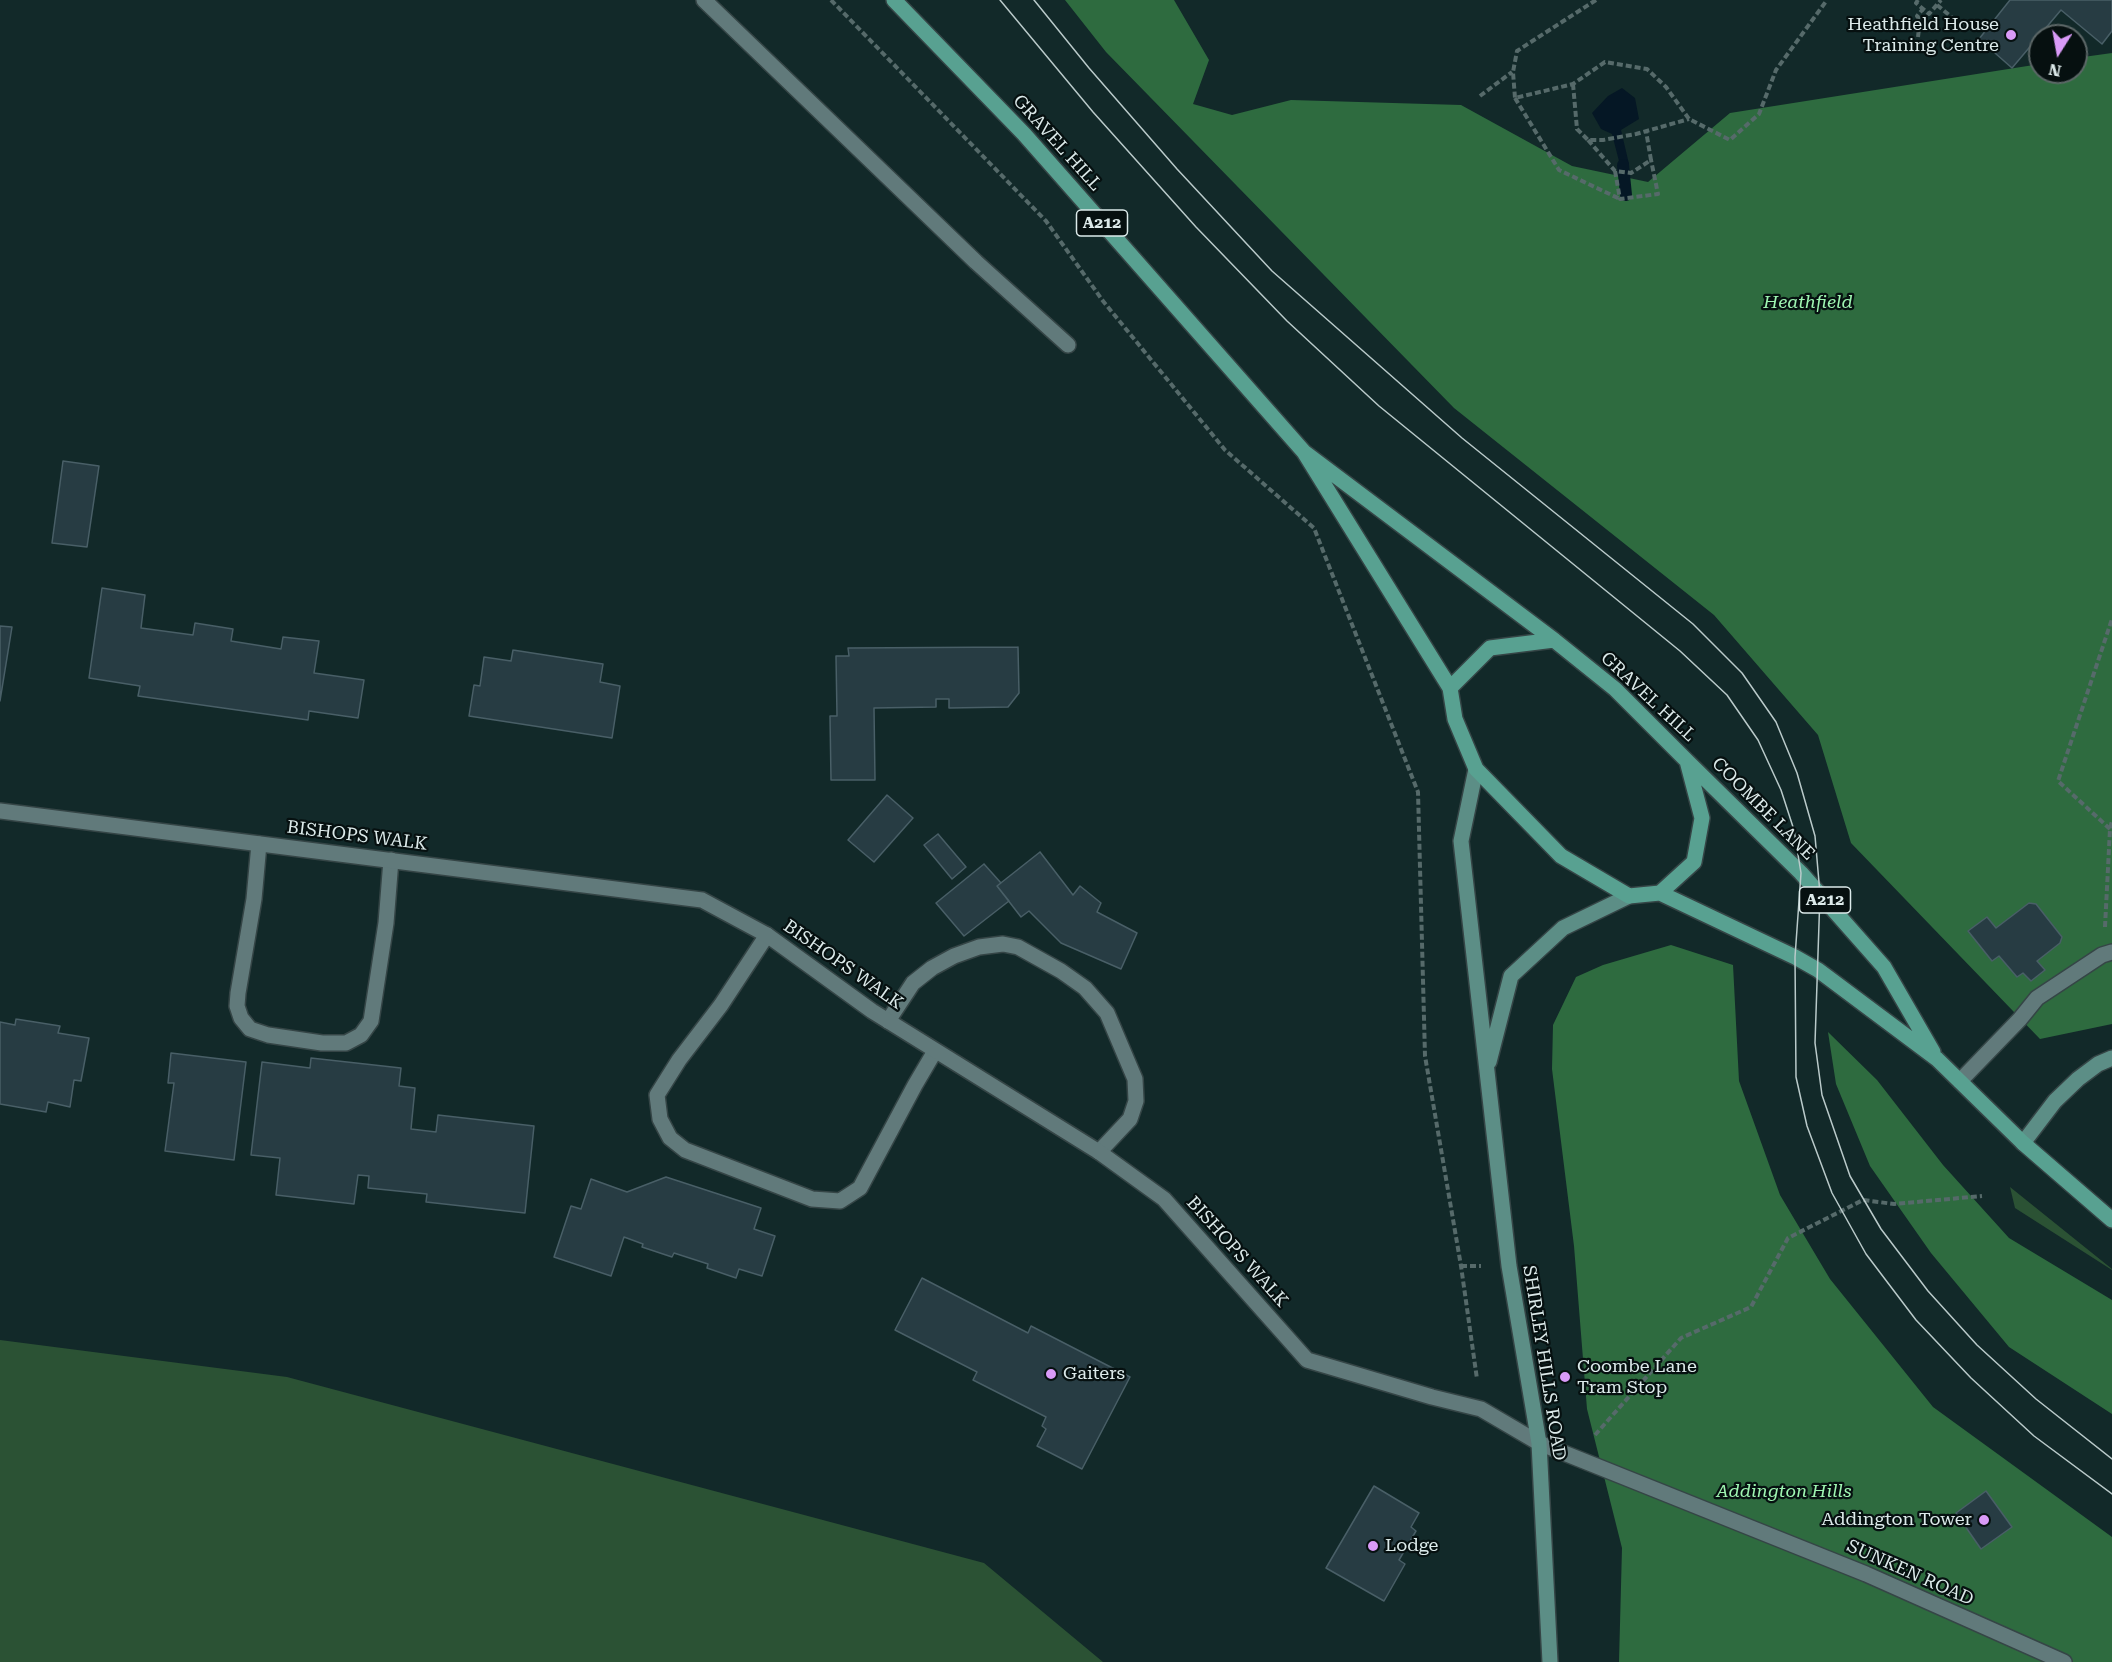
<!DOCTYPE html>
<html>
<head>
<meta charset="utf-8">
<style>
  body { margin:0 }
  #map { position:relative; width:2112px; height:1662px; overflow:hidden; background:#122929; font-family:"Roboto Serif",serif }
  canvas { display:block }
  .north { position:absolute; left:2028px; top:24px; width:60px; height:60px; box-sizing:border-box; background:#061010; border:2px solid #5c6767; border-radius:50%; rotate:191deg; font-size:16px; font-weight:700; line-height:24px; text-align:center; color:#dceaea }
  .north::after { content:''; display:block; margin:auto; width:21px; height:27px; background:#d99af7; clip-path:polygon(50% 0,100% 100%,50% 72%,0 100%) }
</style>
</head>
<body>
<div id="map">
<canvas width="2112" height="1662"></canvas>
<div class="north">N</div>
</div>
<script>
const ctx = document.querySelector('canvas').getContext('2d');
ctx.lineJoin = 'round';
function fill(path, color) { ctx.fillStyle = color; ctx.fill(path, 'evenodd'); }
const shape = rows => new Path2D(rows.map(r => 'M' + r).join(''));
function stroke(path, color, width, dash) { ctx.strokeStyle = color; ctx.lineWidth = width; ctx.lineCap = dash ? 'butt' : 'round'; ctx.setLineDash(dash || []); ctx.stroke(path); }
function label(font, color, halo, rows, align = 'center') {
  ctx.font = font + ' "Roboto Serif",serif'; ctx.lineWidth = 4.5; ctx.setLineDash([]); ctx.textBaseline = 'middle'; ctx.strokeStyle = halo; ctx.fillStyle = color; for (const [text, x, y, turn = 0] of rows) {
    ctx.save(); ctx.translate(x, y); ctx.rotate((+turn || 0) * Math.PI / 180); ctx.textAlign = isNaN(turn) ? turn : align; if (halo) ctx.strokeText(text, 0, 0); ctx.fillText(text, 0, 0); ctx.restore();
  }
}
const green = shape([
  [2010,1187,2112,1269,2112,1270,2015,1208],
  [0,1340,287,1377,984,1563,1103,1662,0,1662]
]);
const forest = shape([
  [1065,0,1174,0,1209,60,1193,104,1232,115,1291,100,1461,105,1572,166,1648,182,1730,113,2040,64,2040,72,2076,72,2076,58,2112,53,2112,1024,2040,1039,1851,843,1818,735,1714,615,1454,408,1106,52],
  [1671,945,1733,965,1739,1081,1780,1195,1830,1279,1933,1407,2112,1537,2112,1662,1619,1662,1622,1548,1587,1409,1574,1246,1552,1069,1553,1025,1576,977,1603,965],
  [1828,1032,1877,1080,1943,1165,2009,1238,2112,1300,2112,1414,2009,1347,1931,1253,1870,1166,1836,1084]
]);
const water = shape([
  [1622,88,1635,98,1639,119,1621,130,1629,164,1620,165,1612,134,1601,129,1592,113,1608,96]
]);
const stream = shape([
  [1623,165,1626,195]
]);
const building = shape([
  [2010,0,2112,0,2112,31,2102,44,2061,10,2012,68,1979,39,2010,0],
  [63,461,99,466,87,547,52,543,63,461],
  [102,588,145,595,141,628,193,635,195,623,233,629,231,641,281,649,283,637,319,641,314,673,364,680,358,718,309,711,308,720,138,696,140,686,89,678,102,588],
  [0,626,12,627,0,701,0,626],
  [1018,647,1019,693,1008,707,949,708,949,699,936,699,936,707,874,708,875,780,831,780,830,716,837,716,836,656,849,656,848,648,1018,647],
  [513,650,603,664,600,682,620,686,612,738,469,716,474,685,480,686,484,657,511,661,513,650],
  [887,795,913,818,874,862,848,840,887,795],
  [938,834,966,867,952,879,924,845,938,834],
  [1040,852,1073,895,1080,886,1101,903,1097,912,1137,933,1121,969,1061,943,1029,911,1021,917,997,886,1040,852],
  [984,864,1001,883,997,886,1009,901,964,936,936,903,984,864],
  [2029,903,2036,904,2062,937,2060,943,2037,961,2045,970,2031,981,2023,973,2017,977,1999,956,1992,961,1968,931,1987,917,1996,928,2029,903],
  [16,1019,60,1026,58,1033,89,1038,81,1081,74,1080,70,1107,48,1102,46,1112,0,1104,0,1022,15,1025,16,1019],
  [171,1053,246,1062,234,1160,165,1151,174,1083,168,1083,171,1053],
  [311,1058,401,1068,399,1086,415,1088,411,1129,436,1132,438,1115,534,1126,525,1213,426,1202,427,1194,368,1188,369,1176,358,1175,354,1204,276,1195,280,1158,251,1155,262,1062,310,1068,311,1058],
  [666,1177,761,1208,754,1229,775,1236,762,1276,739,1269,736,1278,707,1268,708,1264,674,1253,672,1257,642,1247,643,1244,624,1237,611,1276,554,1257,571,1206,581,1209,591,1179,627,1192,666,1177],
  [922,1278,1028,1333,1031,1326,1130,1377,1082,1469,1037,1446,1046,1429,1042,1426,1046,1417,973,1380,977,1372,895,1330,922,1278],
  [1374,1486,1419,1513,1411,1527,1416,1531,1399,1560,1405,1564,1384,1601,1326,1568,1374,1486],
  [1986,1491,2012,1527,1981,1549,1956,1513,1986,1491]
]);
const path = shape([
  [831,0,1046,221,1103,301,1225,450,1314,528,1418,792,1425,1056,1461,1266,1477,1379],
  [1596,0,1517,51,1513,72,1515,98,1573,84,1605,62,1647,69,1666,87,1689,119,1730,140,1759,114,1776,70,1827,0],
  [1918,0,1916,3,1929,14,1941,0],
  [1937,5,1966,29],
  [1918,37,1920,20,1917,16,1923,9],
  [1573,84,1577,129,1588,140,1603,140,1636,134,1689,119],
  [1480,96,1512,72],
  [1515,98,1559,170,1620,199],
  [1588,140,1615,171,1631,173,1651,160,1646,131],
  [1615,171,1620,199,1658,194,1651,160],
  [2110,829,2058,781,2112,619],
  [2105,927,2110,829,2112,821],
  [1461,1266,1481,1266],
  [1595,1435,1681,1338,1751,1307,1788,1238,1863,1200,1894,1204,1982,1196]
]);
const lane = shape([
  [259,844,254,899,238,993,237,1006,241,1018,250,1029,268,1035,322,1043,346,1043,361,1035,371,1021,386,923,391,860],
  [767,935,721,1005,679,1060,657,1095,660,1119,670,1138,685,1150,812,1199,840,1201,860,1188,915,1085,935,1051],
  [888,1021,913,983,932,968,954,956,979,947,1003,944,1018,947,1061,971,1085,988,1107,1013,1135,1079,1136,1101,1130,1119,1099,1152],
  [1960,1081,2020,1019,2037,998,2102,955,2112,952]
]);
const street = shape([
  [704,0,976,262,1068,345],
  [0,811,702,900,767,935,872,1011,1099,1152,1164,1199,1307,1360,1432,1397,1481,1409,1539,1443,1866,1574,2064,1662]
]);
const secondary = shape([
  [1476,769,1461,841,1509,1266,1539,1443,1550,1662],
  [1489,1062,1511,976,1563,928,1629,896],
  [2023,1143,2055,1101,2078,1079,2098,1064,2112,1058]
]);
const primary = shape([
  [894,0,1024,134,1304,452,1450,688,1455,719,1476,769,1561,856,1629,896,1660,893,1694,862,1702,818,1687,761,1615,689,1554,640,1304,452],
  [1450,688,1490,648,1554,640],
  [1687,761,1801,873,1884,967,1933,1052],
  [1660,893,1795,957,1818,970,1937,1059,2023,1143,2112,1220]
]);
const tram = shape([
  [1000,0,1093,112,1196,227,1287,321,1379,406,1680,651,1727,695,1758,740,1781,790,1794,830,1801,873,1795,957,1796,1077,1807,1126,1832,1193,1866,1254,1916,1320,1971,1378,2034,1436,2112,1494],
  [1034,0,1089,68,1177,169,1272,271,1462,438,1693,624,1742,673,1776,722,1797,773,1815,836,1820,894,1815,1043,1822,1095,1850,1176,1881,1229,1928,1291,1977,1345,2036,1399,2112,1459]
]);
const markers = [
  [2011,35,6,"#d99af7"],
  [1051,1374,6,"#d99af7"],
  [1565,1377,6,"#d99af7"],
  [1984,1520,6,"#d99af7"],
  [1373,1546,6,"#d99af7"]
];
const shields = [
  [1102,223,51],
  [1825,900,51]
];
const shieldNames = [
  ["A212",1102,223],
  ["A212",1825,900]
];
const poiNames = [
  ["Heathfield House",1999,25,"right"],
  ["Training Centre",1999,46,"right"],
  ["Coombe Lane",1577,1367],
  ["Tram Stop",1577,1388],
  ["Gaiters",1063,1374],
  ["Addington Tower",1972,1520,"right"],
  ["Lodge",1385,1546]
];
const streetNames = [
  ["GRAVEL HILL",1057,143,48],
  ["GRAVEL HILL",1648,697,43],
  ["COOMBE LANE",1763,809,45],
  ["BISHOPS WALK",357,836,7],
  ["BISHOPS WALK",843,965,35],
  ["BISHOPS WALK",1237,1252,48],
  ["SHIRLEY HILLS ROAD",1544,1363,81],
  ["SUNKEN ROAD",1910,1573,24]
];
const parkNames = [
  ["Heathfield",1808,303],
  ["Addington Hills",1784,1492]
];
fill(green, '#2b5234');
fill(forest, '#2e6b3f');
fill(water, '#051725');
stroke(stream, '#051725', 12);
fill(building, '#273c43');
stroke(building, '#495f67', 1.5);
stroke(lane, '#354546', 18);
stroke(street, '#354546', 18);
stroke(secondary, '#354546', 18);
stroke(primary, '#354546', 18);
stroke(path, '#566a6a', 4, [6, 3]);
stroke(lane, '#617a7b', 15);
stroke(street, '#617a7b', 15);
stroke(secondary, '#5c8e86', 15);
stroke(primary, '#58a191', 15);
stroke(tram, '#bacaca', 1.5);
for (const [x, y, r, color] of markers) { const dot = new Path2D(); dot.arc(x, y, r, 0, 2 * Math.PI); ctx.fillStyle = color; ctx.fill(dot); stroke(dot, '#061010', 2); }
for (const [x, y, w] of shields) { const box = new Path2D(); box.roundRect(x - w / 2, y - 13, w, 26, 4.5); ctx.fillStyle = '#061010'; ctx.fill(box); stroke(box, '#dceaea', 1.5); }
label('bold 16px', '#dceaea', null, shieldNames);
label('18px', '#dceaea', '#061010', poiNames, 'left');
label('18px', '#dceaea', '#061010', streetNames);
label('italic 18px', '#9ff6b2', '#061010', parkNames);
</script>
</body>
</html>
